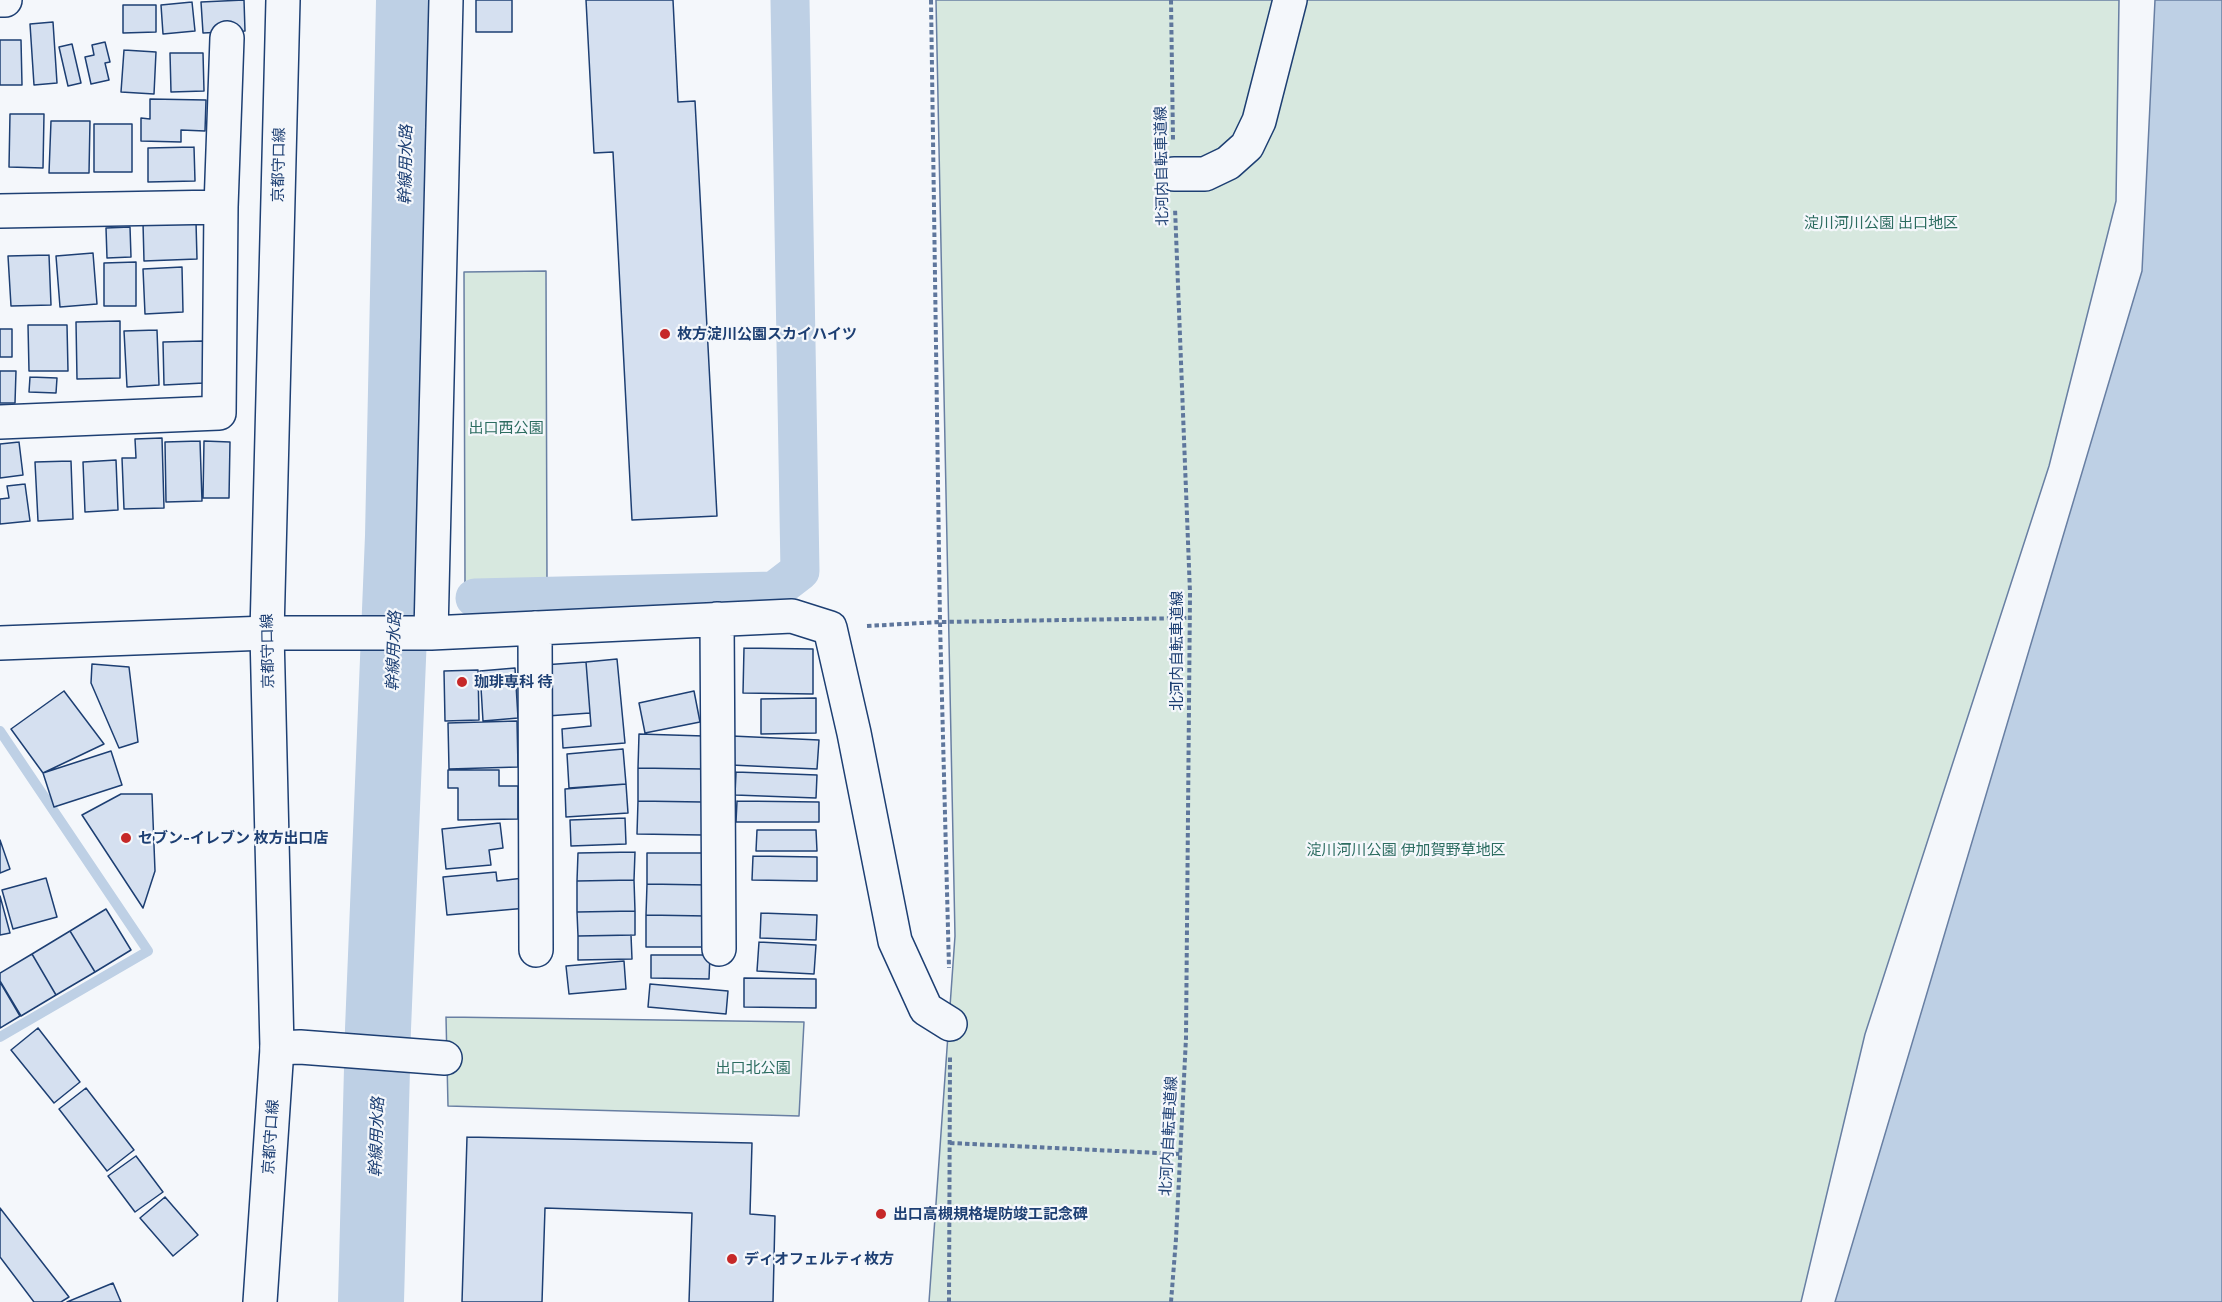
<!DOCTYPE html>
<html>
<head>
<meta charset="utf-8">
<style>
  body { margin:0 }
  canvas { display:block; background:#f4f7fb }
</style>
</head>
<body>
<canvas width="2222" height="1302"></canvas>
<script>
const ctx = document.querySelector('canvas').getContext('2d');
ctx.lineJoin = 'round';
function fill(path, color) { ctx.fillStyle = color; ctx.fill(path, 'evenodd'); }
const shape = rows => new Path2D(rows.map(r => 'M' + r).join(''));
function stroke(path, color, width, dash) { ctx.strokeStyle = color; ctx.lineWidth = width; ctx.lineCap = dash ? 'butt' : 'round'; ctx.setLineDash(dash || []); ctx.stroke(path); }
function label(font, color, halo, rows, align = 'center') {
  ctx.font = font + ' Inter,"Noto Sans JP",sans-serif'; ctx.lineWidth = 4.5; ctx.setLineDash([]); ctx.textBaseline = 'middle'; ctx.strokeStyle = halo; ctx.fillStyle = color; for (const [text, x, y, turn = 0] of rows) {
    ctx.save(); ctx.translate(x, y); ctx.rotate((+turn || 0) * Math.PI / 180); ctx.textAlign = isNaN(turn) ? turn : align; if (halo) ctx.strokeText(text, 0, 0); ctx.fillText(text, 0, 0); ctx.restore();
  }
}
const green = shape([
  [936,0,2119,0,2116,201,2049,466,1865,1034,1801,1302,929,1302,955,936,936,0],
  [546,271,547,585,465,585,464,272,546,271],
  [446,1017,804,1022,799,1116,448,1106,446,1017]
]);
const water = shape([
  [2155,0,2222,0,2222,1302,1835,1302,2142,271,2155,0]
]);
const stream = shape([
  [395,599,408,597],
  [0,731,148,951,0,1037]
]);
const canal = shape([
  [475,598,774,591,800,571,790,0]
]);
const river = shape([
  [371,1302,378,1029,398,536,409,0]
]);
const building = shape([
  [244,0,245,31,203,33,201,2,244,0],
  [476,0,512,0,512,32,476,32,476,0],
  [586,0,673,0,678,102,695,101,717,516,632,520,613,152,594,153,586,0],
  [192,2,195,31,163,34,161,5,192,2],
  [123,5,156,5,156,32,123,33,123,5],
  [53,22,57,83,34,85,30,24,53,22],
  [0,40,21,40,22,85,0,85,0,40],
  [105,42,110,62,105,63,109,80,91,84,85,57,94,55,92,45,105,42],
  [72,44,81,83,68,86,59,47,72,44],
  [124,50,156,52,154,94,121,92,124,50],
  [170,53,203,53,204,91,171,92,170,53],
  [150,99,206,100,205,131,181,130,181,142,141,141,141,118,150,119,150,99],
  [10,114,44,114,43,168,9,167,10,114],
  [51,121,90,121,89,173,49,173,51,121],
  [94,124,132,124,132,172,94,172,94,124],
  [194,147,195,181,148,182,148,148,194,147],
  [196,222,197,259,144,261,143,223,196,222],
  [130,227,131,257,107,258,106,228,130,227],
  [93,253,97,304,60,307,56,256,93,253],
  [49,255,51,305,11,306,8,256,49,255],
  [136,262,136,306,104,306,104,263,136,262],
  [182,267,183,312,145,314,143,269,182,267],
  [120,321,120,378,77,379,76,322,120,321],
  [28,325,67,325,68,371,29,371,28,325],
  [0,329,12,329,12,357,0,357,0,329],
  [157,330,159,385,127,387,124,331,157,330],
  [203,341,204,383,164,385,163,342,203,341],
  [0,371,16,371,15,403,0,403,0,371],
  [30,377,57,378,56,393,29,392,30,377],
  [162,438,164,508,124,509,122,458,136,458,135,439,162,438],
  [200,441,202,501,166,502,165,442,200,441],
  [204,441,230,442,229,498,203,498,204,441],
  [19,442,23,475,0,478,0,444,19,442],
  [116,460,118,510,85,512,83,462,116,460],
  [71,461,73,519,38,521,35,462,71,461],
  [25,484,30,521,0,524,0,499,9,498,7,486,25,484],
  [744,648,813,649,813,694,743,693,744,648],
  [617,659,625,743,563,748,562,729,591,726,586,662,617,659],
  [586,662,590,713,547,716,543,665,586,662],
  [92,664,129,667,138,742,119,748,91,683,92,664],
  [515,668,518,718,483,721,480,671,515,668],
  [478,670,479,720,445,721,444,671,478,670],
  [64,691,104,744,43,773,11,729,64,691],
  [694,691,700,722,645,733,639,703,694,691],
  [816,698,816,733,761,734,761,699,816,698],
  [517,721,518,767,449,769,448,723,517,721],
  [639,734,704,736,703,769,638,768,639,734],
  [732,736,819,740,817,769,731,765,732,736],
  [623,749,626,784,569,788,567,754,623,749],
  [111,751,122,785,54,807,43,773,111,751],
  [638,768,703,769,702,802,638,801,638,768],
  [448,770,499,770,499,786,518,786,518,819,458,820,458,788,448,788,448,770],
  [736,772,817,775,816,798,735,795,736,772],
  [626,784,628,813,566,817,565,789,626,784],
  [121,794,152,794,155,871,143,908,82,815,121,794],
  [638,801,702,802,702,835,637,834,638,801],
  [737,801,819,802,819,822,736,822,737,801],
  [625,818,626,844,571,846,570,820,625,818],
  [500,823,503,848,489,850,491,865,446,869,442,829,500,823],
  [757,830,816,830,817,851,756,851,757,830],
  [0,840,10,869,0,873,0,840],
  [635,852,634,880,577,881,578,853,635,852],
  [647,853,708,853,708,885,647,884,647,853],
  [753,856,817,857,817,881,752,880,753,856],
  [496,872,497,881,524,878,527,908,447,915,443,877,496,872],
  [46,878,57,917,13,929,2,890,46,878],
  [634,880,635,911,577,912,577,881,634,880],
  [647,884,708,885,707,916,646,915,647,884],
  [0,896,10,933,0,935,0,896],
  [106,909,131,950,95,972,70,931,106,909],
  [635,911,635,935,578,936,577,912,635,911],
  [761,913,817,915,816,940,760,938,761,913],
  [646,915,707,916,707,947,646,947,646,915],
  [70,931,95,972,56,995,32,954,70,931],
  [631,935,632,959,578,960,578,936,631,935],
  [759,942,816,945,814,974,757,971,759,942],
  [32,954,56,995,21,1016,0,981,0,973,32,954],
  [651,955,710,955,709,979,651,978,651,955],
  [624,961,626,989,569,994,566,966,624,961],
  [744,978,816,979,816,1008,744,1007,744,978],
  [0,982,20,1016,0,1028,0,982],
  [650,984,728,991,726,1014,648,1007,650,984],
  [38,1028,80,1082,54,1103,11,1050,38,1028],
  [86,1088,134,1150,107,1171,59,1109,86,1088],
  [467,1137,752,1143,750,1214,775,1216,773,1302,689,1302,692,1213,545,1208,542,1302,462,1302,467,1137],
  [136,1156,163,1192,135,1212,108,1176,136,1156],
  [165,1197,198,1235,173,1256,140,1218,165,1197],
  [0,1208,69,1297,61,1302,34,1302,0,1257,0,1208],
  [113,1283,121,1302,67,1302,113,1283]
]);
const path = shape([
  [931,0,940,622,949,968],
  [1171,0,1173,140],
  [867,626,940,622,1190,618],
  [950,1143,1180,1154],
  [949,1302,950,1057],
  [1171,1302,1176,1239,1186,1038,1190,593,1175,208]
]);
const minor = shape([
  [0,0,5,0],
  [1174,174,1205,174,1228,163,1247,146,1259,121,1290,0],
  [0,211,221,207],
  [0,422,219,413,221,207,227,38],
  [717,619,719,949],
  [535,628,536,950],
  [431,633,446,0],
  [0,643,267,633,431,633,792,616,830,628,854,733,895,941,926,1009,950,1024],
  [277,1048,300,1047,445,1058]
]);
const major = shape([
  [260,1302,277,1048,267,633,283,0]
]);
const markers = [
  [665,334,6,"#c62828"],
  [462,682,6,"#c62828"],
  [126,838,6,"#c62828"],
  [881,1214,6,"#c62828"],
  [732,1259,6,"#c62828"]
];
const streetNames = [
  ["京都守口線",279,165,-89],
  ["北河内自転車道線",1162,166,-91],
  ["京都守口線",268,651,-91],
  ["北河内自転車道線",1177,651,-90],
  ["北河内自転車道線",1169,1136,-87],
  ["京都守口線",271,1137,-86]
];
const parkNames = [
  ["淀川河川公園 出口地区",1881,223],
  ["出口西公園",506,428],
  ["淀川河川公園 伊加賀野草地区",1406,850],
  ["出口北公園",753,1068]
];
const poiNames = [
  ["枚方淀川公園スカイハイツ",677,334],
  ["珈琲専科 待",474,682],
  ["セブン-イレブン 枚方出口店",138,838],
  ["出口高槻規格堤防竣工記念碑",893,1214],
  ["ディオフェルティ枚方",744,1259]
];
const waterNames = [
  ["幹線用水路",406,165,-89],
  ["幹線用水路",394,651,-88],
  ["幹線用水路",377,1137,-88]
];
fill(green, '#d7e8df');
stroke(green, '#687fa3', 1.5);
fill(water, '#bed0e5');
stroke(water, '#687fa3', 1.5);
stroke(stream, '#bed0e5', 10);
stroke(canal, '#bed0e5', 39);
stroke(river, '#bed0e5', 66);
fill(building, '#d5e0f0');
stroke(building, '#1d3f73', 1.5);
stroke(minor, '#1d3f73', 36);
stroke(major, '#1d3f73', 36);
stroke(path, '#5e769c', 4, [4.5, 3]);
stroke(minor, '#f4f7fb', 33);
stroke(major, '#f4f7fb', 33);
for (const [x, y, r, color] of markers) { const dot = new Path2D(); dot.arc(x, y, r, 0, 2 * Math.PI); ctx.fillStyle = color; ctx.fill(dot); stroke(dot, '#f4f7fb', 2); }
label('15px', '#1d3f73', '#f4f7fb', streetNames);
label('15px', '#2c6c60', '#f4f7fb', parkNames);
label('bold 15px', '#1d3f73', '#f4f7fb', poiNames, 'left');
label('italic 16px', '#1d3f73', '#f4f7fb', waterNames);
</script>
</body>
</html>
